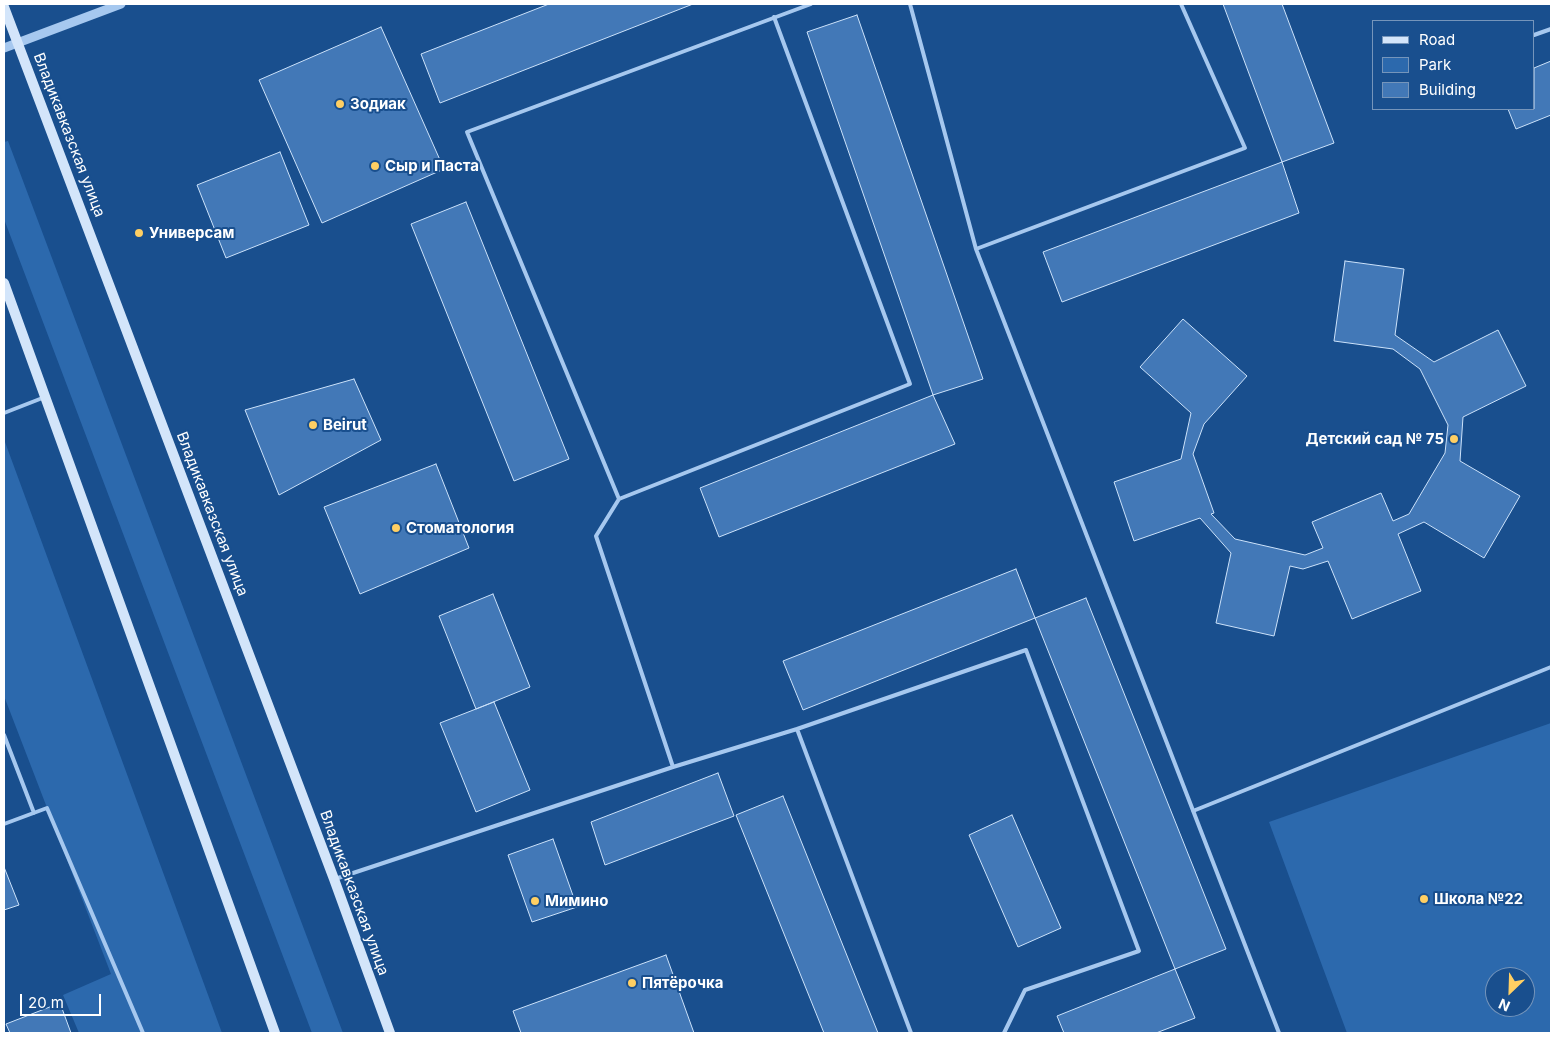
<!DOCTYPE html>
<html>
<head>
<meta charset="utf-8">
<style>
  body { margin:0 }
  #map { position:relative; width:1555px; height:1037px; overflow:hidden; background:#194f8e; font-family:Inter,sans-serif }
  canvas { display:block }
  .frame { position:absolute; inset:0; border:5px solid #fff; pointer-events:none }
  .legend { position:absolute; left:1372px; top:20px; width:162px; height:90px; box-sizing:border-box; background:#194f8e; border:1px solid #7595bb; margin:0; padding:6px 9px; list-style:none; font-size:15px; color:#fff }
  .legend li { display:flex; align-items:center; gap:10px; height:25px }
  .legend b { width:25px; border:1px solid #7595bb }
  .north { position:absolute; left:1485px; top:967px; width:50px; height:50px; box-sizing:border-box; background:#194f8e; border:1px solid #7595bb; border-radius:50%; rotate:204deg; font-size:14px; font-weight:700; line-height:20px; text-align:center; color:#fff }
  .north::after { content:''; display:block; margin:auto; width:18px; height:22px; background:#ffcf63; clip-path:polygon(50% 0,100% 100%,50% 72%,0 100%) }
  .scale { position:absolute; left:20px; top:994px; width:81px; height:22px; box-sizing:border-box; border:2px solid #fff; border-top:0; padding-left:6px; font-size:15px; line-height:18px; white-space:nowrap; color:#fff; -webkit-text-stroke:4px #194f8e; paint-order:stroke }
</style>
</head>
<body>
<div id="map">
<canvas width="1555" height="1037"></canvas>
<div class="frame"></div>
<ul class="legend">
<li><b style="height:6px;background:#d3e5fa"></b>Road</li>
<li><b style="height:14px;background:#2c69ad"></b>Park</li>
<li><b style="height:14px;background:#4278b7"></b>Building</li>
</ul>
<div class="north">N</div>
<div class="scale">20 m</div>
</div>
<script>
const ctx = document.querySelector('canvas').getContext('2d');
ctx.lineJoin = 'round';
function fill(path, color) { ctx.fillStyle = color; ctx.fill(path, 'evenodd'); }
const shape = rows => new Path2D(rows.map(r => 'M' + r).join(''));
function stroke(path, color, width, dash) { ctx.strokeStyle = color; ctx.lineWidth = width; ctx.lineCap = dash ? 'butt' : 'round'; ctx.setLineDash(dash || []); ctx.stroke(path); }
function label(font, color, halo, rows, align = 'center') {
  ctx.font = font + ' Inter,sans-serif'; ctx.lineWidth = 4; ctx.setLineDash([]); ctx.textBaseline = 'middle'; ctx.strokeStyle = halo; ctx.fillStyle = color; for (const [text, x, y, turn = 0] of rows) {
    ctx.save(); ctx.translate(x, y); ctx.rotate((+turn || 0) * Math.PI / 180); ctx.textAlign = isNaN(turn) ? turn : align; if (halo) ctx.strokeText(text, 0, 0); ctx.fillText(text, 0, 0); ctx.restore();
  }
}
const green = shape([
  [8,141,343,1033,312,1033,4,219,4,142],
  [5,442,222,1033,79,1033,63,995,111,974,4,696,4,443],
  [1551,723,1551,1033,1347,1033,1269,822],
  [1495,977,1525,977,1525,1007,1495,1007]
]);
const building = shape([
  [549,4,693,4,440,103,421,54,549,4],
  [1223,4,1282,4,1334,143,1282,162,1223,4],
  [857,15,983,379,933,395,807,32,857,15],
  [381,27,444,169,322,223,259,80,381,27],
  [1551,61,1551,115,1516,129,1508,109,1534,109,1534,68,1551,61],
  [280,152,309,225,226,258,197,185,280,152],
  [1282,162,1299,213,1062,302,1043,252,1282,162],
  [466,202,569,459,514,481,411,224,466,202],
  [1345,261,1404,269,1395,335,1434,362,1498,330,1526,386,1463,417,1460,461,1520,496,1484,558,1424,522,1398,534,1421,591,1352,619,1328,561,1303,569,1290,566,1274,636,1216,623,1231,553,1200,518,1134,541,1114,482,1181,459,1191,413,1140,367,1183,319,1247,376,1204,424,1193,454,1214,513,1211,514,1235,539,1305,555,1323,548,1312,522,1381,493,1393,521,1409,514,1445,453,1448,425,1420,369,1393,349,1334,341,1345,261],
  [354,379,381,440,279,495,245,410,354,379],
  [933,395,955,444,719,537,700,488,933,395],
  [436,464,469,548,360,594,324,507,436,464],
  [1016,569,1035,618,803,710,783,661,1016,569],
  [493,594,530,687,476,709,439,616,493,594],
  [1086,598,1226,949,1175,969,1035,618,1086,598],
  [494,702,530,790,476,812,440,723,494,702],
  [718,773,734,816,605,865,591,822,718,773],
  [783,796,878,1033,824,1033,736,815,783,796],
  [1012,815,1061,928,1018,947,969,835,1012,815],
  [553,839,577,907,532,922,508,855,553,839],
  [4,867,19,905,4,910,4,867],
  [666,955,694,1033,521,1033,513,1011,666,955],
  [1175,969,1195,1018,1156,1033,1064,1033,1057,1016,1175,969],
  [60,1003,71,1033,10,1033,6,1024,60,1003]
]);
const service = shape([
  [910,4,976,249,1245,148,1181,4],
  [1534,35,1551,29],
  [976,249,1279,1033],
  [4,413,45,397],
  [619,499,910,384,774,17],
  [797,729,1026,650,1139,951,1025,990,1004,1033],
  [4,735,34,813],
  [673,767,797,729,911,1033],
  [1193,811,1551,667],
  [4,824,47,808,143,1033],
  [335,879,673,767,596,536,619,499,467,132,811,4]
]);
const tertiary = shape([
  [4,48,121,4]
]);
const secondary = shape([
  [4,7,334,879,390,1033],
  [4,283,275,1033]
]);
const markers = [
  [340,104,5,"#ffcf63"],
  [375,166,5,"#ffcf63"],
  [139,233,5,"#ffcf63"],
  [313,425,5,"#ffcf63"],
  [1454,439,5,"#ffcf63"],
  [396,528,5,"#ffcf63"],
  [1424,899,5,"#ffcf63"],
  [535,901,5,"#ffcf63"],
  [632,983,5,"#ffcf63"]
];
const poiNames = [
  ["Зодиак",350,104],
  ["Сыр и Паста",385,166],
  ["Универсам",149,233],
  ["Beirut",323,425],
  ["Детский сад № 75",1444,439,"right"],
  ["Стоматология",406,528],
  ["Школа №22",1434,899],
  ["Мимино",545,901],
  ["Пятёрочка",642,983]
];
const streetNames = [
  ["Владикавказская улица",69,135,69],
  ["Владикавказская улица",212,514,69],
  ["Владикавказская улица",354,893,70]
];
fill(green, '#2c69ad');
fill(building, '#4278b7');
stroke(building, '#cce2fa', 1);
stroke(service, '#a6c8ef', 4);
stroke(tertiary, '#a6c8ef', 9);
stroke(secondary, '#d3e5fa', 10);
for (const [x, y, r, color] of markers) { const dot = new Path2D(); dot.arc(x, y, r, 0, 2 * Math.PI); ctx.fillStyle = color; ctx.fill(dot); stroke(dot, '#194f8e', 2); }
label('bold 15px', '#fff', '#194f8e', poiNames, 'left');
label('15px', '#fff', '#194f8e', streetNames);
</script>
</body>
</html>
